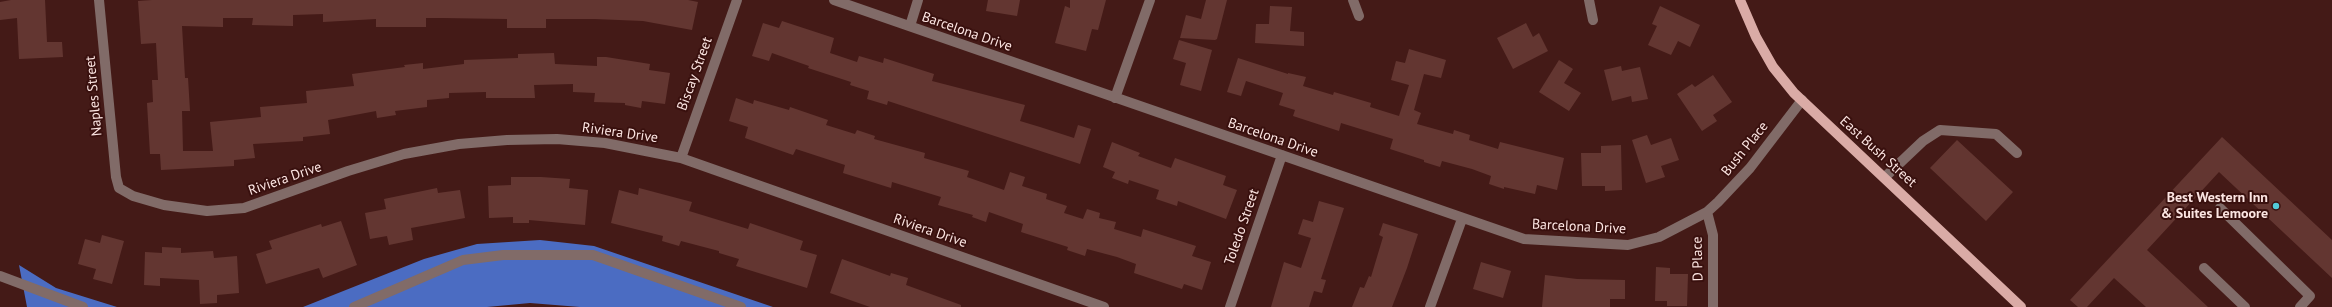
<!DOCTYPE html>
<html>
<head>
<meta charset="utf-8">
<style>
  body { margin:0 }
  canvas { display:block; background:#441a17 }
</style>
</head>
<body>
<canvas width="2332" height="307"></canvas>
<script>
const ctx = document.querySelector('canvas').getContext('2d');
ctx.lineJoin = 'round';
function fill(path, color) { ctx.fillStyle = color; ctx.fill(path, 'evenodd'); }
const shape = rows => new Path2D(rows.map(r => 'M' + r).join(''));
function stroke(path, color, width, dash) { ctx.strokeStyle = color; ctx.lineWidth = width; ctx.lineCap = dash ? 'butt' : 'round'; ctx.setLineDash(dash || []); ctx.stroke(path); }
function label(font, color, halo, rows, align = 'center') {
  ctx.font = font + ' "PT Sans",sans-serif'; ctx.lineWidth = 4; ctx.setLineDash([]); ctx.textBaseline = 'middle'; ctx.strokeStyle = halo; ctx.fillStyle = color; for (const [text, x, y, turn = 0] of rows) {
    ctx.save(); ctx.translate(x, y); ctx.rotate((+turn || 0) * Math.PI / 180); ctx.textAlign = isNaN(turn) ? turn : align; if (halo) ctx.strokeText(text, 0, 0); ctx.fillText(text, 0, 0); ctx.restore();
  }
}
const water = shape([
  [540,240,594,246,773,307,580,307,530,303,487,307,303,307,424,259,477,244],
  [19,265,56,288,117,307,27,307]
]);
const building = shape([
  [11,0,45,0,47,42,62,42,63,57,19,59,17,18,0,20,0,2],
  [152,0,688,0,698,2,692,30,643,21,595,19,546,19,546,28,507,28,507,19,443,18,426,18,426,27,376,27,376,19,323,22,323,14,293,15,293,26,252,25,253,18,223,18,223,27,182,26,185,78,188,78,190,111,182,111,183,151,213,151,210,122,261,117,260,107,307,103,306,91,354,86,352,74,405,67,404,65,423,63,423,69,464,64,464,60,518,58,518,54,554,53,555,64,597,66,597,57,606,57,650,64,649,70,670,73,665,104,642,101,641,108,625,105,625,103,594,102,595,93,573,92,573,84,534,85,535,98,486,98,486,92,449,93,449,98,427,100,427,107,395,111,396,115,377,118,376,111,328,120,330,134,303,137,303,141,253,144,255,158,234,160,234,166,161,170,160,154,150,154,147,103,153,102,152,80,158,80,156,43,141,44,138,1],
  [988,0,1020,0,1017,16,986,11],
  [1070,0,1106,0,1098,30,1092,29,1086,51,1055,43,1065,6,1070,8],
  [1206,0,1227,0,1217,39,1215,40,1180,38,1186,15,1201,19],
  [1270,6,1292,7,1290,31,1304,32,1304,46,1255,43,1256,24,1269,24],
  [1660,6,1700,25,1690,47,1678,41,1671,55,1648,45,1657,26,1652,24],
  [782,21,834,38,830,53,857,62,859,56,883,63,884,58,934,74,932,81,1025,105,1020,121,1040,127,1074,138,1078,125,1091,129,1080,164,888,101,887,105,867,99,869,91,850,85,851,82,808,68,809,66,772,53,769,61,752,56,763,23,779,28],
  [1526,23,1533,37,1539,33,1548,51,1513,69,1497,38],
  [1179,40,1212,50,1201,91,1180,85,1186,63,1173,59],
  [1409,49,1446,60,1441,78,1424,74,1414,110,1421,113,1417,124,1453,134,1454,130,1470,135,1469,140,1498,149,1500,142,1564,158,1557,190,1537,185,1535,194,1504,187,1504,189,1489,184,1491,176,1472,169,1442,161,1440,167,1424,162,1424,160,1390,149,1393,139,1341,123,1339,131,1293,116,1295,110,1279,105,1283,93,1246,81,1241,96,1227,92,1238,58,1288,74,1288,73,1306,77,1303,86,1333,95,1334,92,1371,103,1370,107,1399,116,1409,85,1391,80,1396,61,1405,63],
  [1559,60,1573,69,1564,83,1581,93,1569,111,1539,92],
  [1621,66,1622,71,1640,67,1648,99,1632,102,1631,96,1612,101,1604,70],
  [1713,75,1732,102,1713,115,1717,121,1702,131,1677,94,1692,84,1695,87],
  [736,98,753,104,754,100,789,110,790,107,828,120,826,125,855,134,857,130,875,136,874,139,925,153,924,158,969,171,967,177,1004,190,1010,172,1025,177,1022,186,1047,194,1046,199,1067,206,1064,213,1083,219,1087,209,1100,213,1099,218,1116,222,1114,229,1141,237,1143,229,1196,246,1192,256,1211,262,1202,290,1184,284,1182,289,1134,273,1136,264,1117,257,1087,249,1085,256,1067,250,1068,247,1021,232,1023,224,989,212,986,222,972,217,973,215,938,205,941,197,892,182,891,188,843,173,845,165,796,149,793,155,745,138,748,127,729,121],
  [1647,135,1651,145,1671,138,1679,160,1661,166,1665,177,1646,183,1632,140],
  [2222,137,2332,240,2332,278,2219,172,2147,250,2208,307,2146,307,2114,278,2087,307,2078,307,2070,300],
  [1957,140,2013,192,1986,221,1930,168],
  [1112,142,1140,153,1138,156,1171,168,1175,158,1226,176,1223,185,1237,190,1226,219,1178,201,1177,206,1156,199,1159,190,1129,180,1128,184,1112,178,1115,172,1103,167],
  [1621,145,1622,190,1605,191,1605,186,1582,186,1581,153,1601,153,1601,146],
  [511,177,541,177,570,179,569,188,588,190,585,225,529,220,529,223,513,223,513,217,489,218,488,186,511,185],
  [437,188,438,193,460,190,465,218,411,228,413,240,389,245,387,236,370,239,365,213,386,209,384,199],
  [639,188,692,202,689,211,748,229,750,223,803,241,800,250,817,255,807,288,736,266,739,259,719,253,719,251,681,241,679,246,662,241,663,236,611,223,619,190,638,195],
  [1319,201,1344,208,1321,279,1326,280,1322,293,1314,291,1309,307,1271,307,1284,262,1301,268,1311,238,1298,234,1303,219,1313,222],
  [341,221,357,265,323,278,319,268,266,284,256,254,272,249,269,241,321,224,322,227],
  [1383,223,1418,234,1407,268,1392,307,1352,307,1360,287,1364,288,1369,276,1371,277,1383,237,1379,235],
  [102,235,124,241,112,284,93,279,96,269,78,264,85,239,100,243],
  [162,247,181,248,181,253,213,251,214,258,237,256,239,293,217,295,217,303,200,304,199,280,160,278,160,286,144,285,145,252,162,253],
  [842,259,890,276,891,273,908,278,906,285,961,305,961,307,870,307,830,293],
  [1481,262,1511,271,1503,298,1473,289],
  [1656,267,1670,268,1670,274,1688,274,1687,306,1667,306,1667,301,1655,301],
  [1545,275,1577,279,1625,280,1625,299,1610,299,1610,307,1542,307]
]);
const minor = shape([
  [99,0,116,177,119,188,133,196,164,205,207,211,244,208,348,171,404,154,459,144,507,140,557,139,605,143,681,158,1104,307],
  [834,0,1524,239,1628,245,1659,237,1707,212,1718,202,1750,168,1802,100],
  [1353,0,1359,16],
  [1589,0,1593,20],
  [910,26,918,0],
  [1115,98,1150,0],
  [681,158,737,0],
  [1885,177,1923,141,1940,130,1996,134,2017,153],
  [2220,208,2310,296,2300,307],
  [1707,212,1713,235,1713,307],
  [2204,268,2245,307],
  [0,276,83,307],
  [354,307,463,260,503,255,593,255,741,307],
  [1230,307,1282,155],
  [1430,307,1462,219]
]);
const major = shape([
  [1740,0,1756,37,1773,67,1794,93,2021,307]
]);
const markers = [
  [2276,206,4,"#52cbd9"]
];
const streetNames = [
  ["Barcelona Drive",967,32,19],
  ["Biscay Street",695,74,-70],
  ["Naples Street",94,96,-95],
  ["Riviera Drive",620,133,8],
  ["Barcelona Drive",1273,138,19],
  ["Bush Place",1745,149,-51],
  ["East Bush Street",1878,152,42],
  ["Riviera Drive",285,179,-19],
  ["Toledo Street",1242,227,-71],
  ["Barcelona Drive",1579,227,3],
  ["Riviera Drive",930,231,19],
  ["D Place",1698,259,-91]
];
const poiNames = [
  ["Best Western Inn",2268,198],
  ["& Suites Lemoore",2268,214]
];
fill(water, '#4b6cc2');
fill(building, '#633631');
stroke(minor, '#816b68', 10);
stroke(major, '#daaba6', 10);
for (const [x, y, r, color] of markers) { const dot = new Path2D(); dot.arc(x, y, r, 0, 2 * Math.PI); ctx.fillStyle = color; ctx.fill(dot); stroke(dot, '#39100e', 1.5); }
label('14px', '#fce5e2', '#39100e', streetNames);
label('bold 14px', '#fce5e2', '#39100e', poiNames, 'right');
</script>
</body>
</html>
